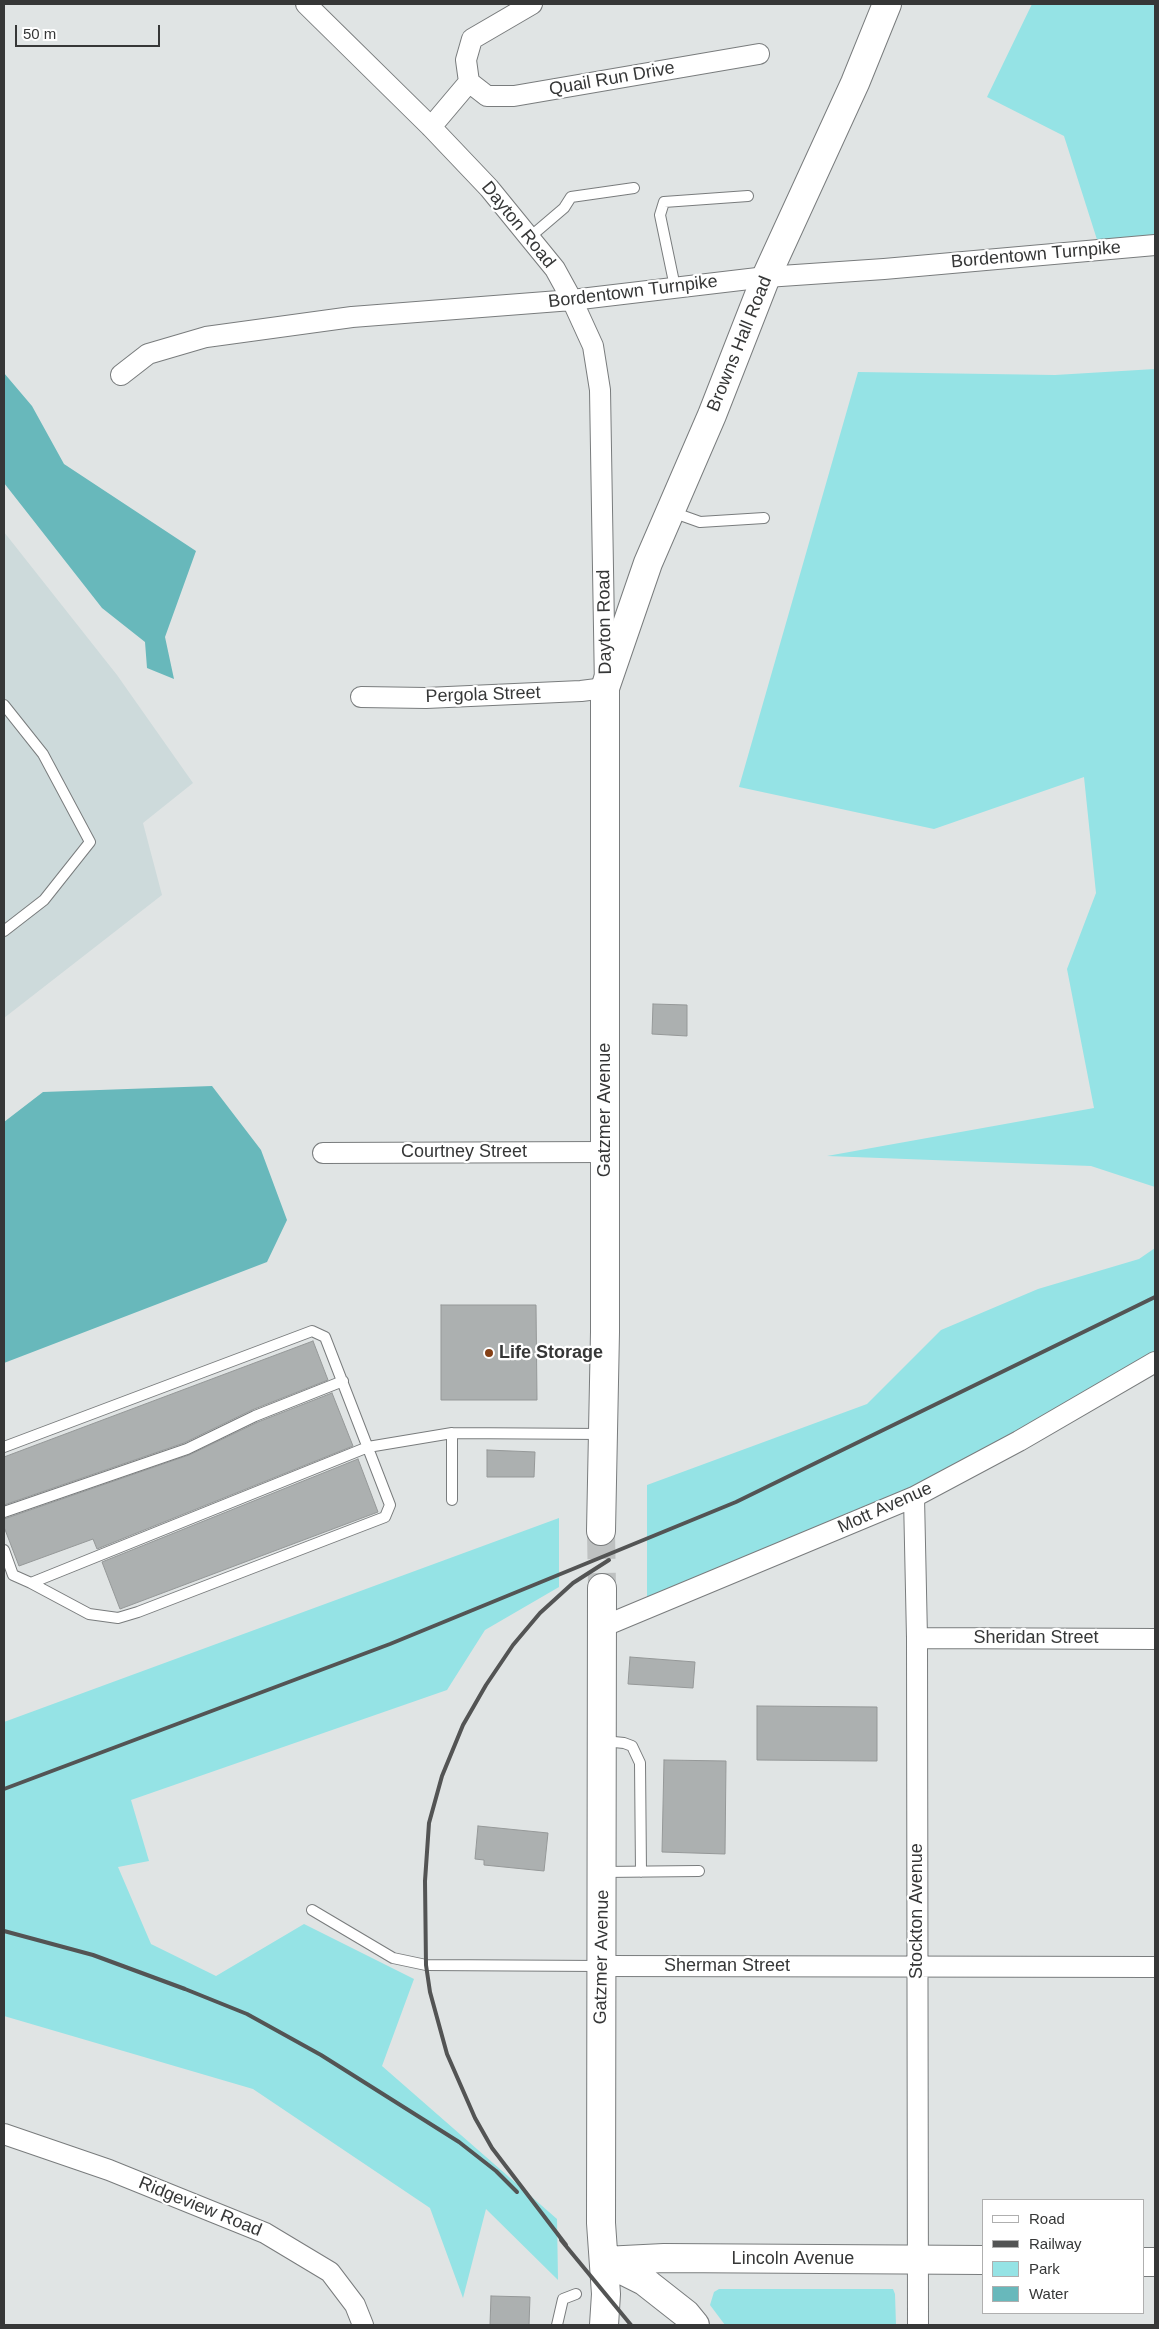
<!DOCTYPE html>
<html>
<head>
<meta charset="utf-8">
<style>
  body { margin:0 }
  #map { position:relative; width:1159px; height:2329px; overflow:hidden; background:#e0e4e4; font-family:Helvetica,sans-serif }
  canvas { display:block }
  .frame { position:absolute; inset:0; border:5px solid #363737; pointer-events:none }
  .legend { position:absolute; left:982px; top:2199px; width:162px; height:115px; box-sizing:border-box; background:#fff; border:1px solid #afafaf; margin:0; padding:6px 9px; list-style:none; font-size:15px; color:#363737 }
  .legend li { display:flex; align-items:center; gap:10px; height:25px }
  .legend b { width:25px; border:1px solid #afafaf }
  .scale { position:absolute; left:15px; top:25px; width:145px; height:22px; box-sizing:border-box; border:2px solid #363737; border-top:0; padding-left:6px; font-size:15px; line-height:18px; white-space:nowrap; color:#363737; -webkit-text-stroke:4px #fff; paint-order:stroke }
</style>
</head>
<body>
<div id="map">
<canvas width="1159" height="2329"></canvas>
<div class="frame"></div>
<ul class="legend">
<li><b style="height:6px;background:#fff"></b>Road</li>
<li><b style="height:6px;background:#535454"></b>Railway</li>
<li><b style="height:14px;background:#95e3e5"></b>Park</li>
<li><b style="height:14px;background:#68b8bb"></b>Water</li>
</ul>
<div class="scale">50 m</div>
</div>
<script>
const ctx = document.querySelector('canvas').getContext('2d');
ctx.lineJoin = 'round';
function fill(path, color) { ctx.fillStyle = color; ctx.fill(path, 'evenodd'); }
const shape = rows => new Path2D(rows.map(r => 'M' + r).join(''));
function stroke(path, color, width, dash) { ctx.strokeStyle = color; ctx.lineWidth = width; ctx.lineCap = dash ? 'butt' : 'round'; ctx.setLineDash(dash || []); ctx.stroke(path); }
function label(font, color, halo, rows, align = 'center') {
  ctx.font = font + ' Helvetica,sans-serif'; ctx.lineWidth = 4.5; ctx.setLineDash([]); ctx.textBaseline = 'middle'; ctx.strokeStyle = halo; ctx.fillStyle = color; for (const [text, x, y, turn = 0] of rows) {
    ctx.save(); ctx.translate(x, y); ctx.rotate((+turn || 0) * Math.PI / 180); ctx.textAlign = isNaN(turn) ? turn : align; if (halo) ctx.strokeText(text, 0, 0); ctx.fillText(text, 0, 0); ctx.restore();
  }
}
const built = shape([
  [4,532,117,675,193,783,143,823,162,895,4,1018]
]);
const green = shape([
  [1032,4,1155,4,1155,245,1100,249,1064,136,987,97],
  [1155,369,1155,1187,1091,1166,827,1156,1094,1108,1067,969,1096,893,1084,777,934,829,739,787,858,372,1055,375],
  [1155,1248,1155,1363,909,1496,647,1599,647,1485,867,1404,941,1330,1038,1289,1139,1259],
  [559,1518,559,1587,485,1630,447,1690,131,1800,149,1861,118,1867,151,1944,216,1976,304,1924,414,1979,382,2066,557,2219,558,2280,486,2209,463,2298,430,2208,253,2089,4,2016,4,1722],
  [719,2289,893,2289,895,2294,896,2325,725,2325,710,2305,714,2292]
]);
const water = shape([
  [4,373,32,406,64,464,196,551,165,637,174,679,147,668,145,642,102,608,4,483],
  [212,1086,261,1150,287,1220,267,1262,4,1363,4,1122,43,1092]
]);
const building = shape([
  [653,1004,687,1005,687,1036,652,1034,653,1004],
  [441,1305,536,1305,537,1400,441,1400,441,1305],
  [313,1341,328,1380,252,1410,184,1443,4,1505,4,1457,313,1341],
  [332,1393,353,1446,97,1549,93,1539,19,1566,4,1527,4,1519,189,1455,258,1422,332,1393],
  [487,1450,535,1452,534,1477,487,1477,487,1450],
  [358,1459,378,1512,120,1609,102,1562,358,1459],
  [630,1657,695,1662,693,1688,628,1684,630,1657],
  [757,1706,877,1707,877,1761,757,1760,757,1706],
  [664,1760,726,1761,725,1854,662,1852,664,1760],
  [478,1826,548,1833,544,1871,484,1865,484,1860,475,1859,478,1826],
  [491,2296,530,2297,529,2325,490,2325,491,2296]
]);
const secondaryTunnel = shape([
  [601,1531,602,1588]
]);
const lane = shape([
  [530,237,564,208,571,197,634,188],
  [675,287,660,215,664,202,748,196],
  [672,512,700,522,764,518],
  [4,705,43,754,90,842,44,900,4,931],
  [4,1447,312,1331,325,1337,390,1505,385,1517,138,1612,118,1618,89,1614,31,1583],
  [452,1500,452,1433,602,1434],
  [4,1512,187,1449,255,1416,343,1381],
  [4,1550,13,1575,31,1583,368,1447,452,1433],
  [604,1741,624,1743,632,1746,640,1763,641,1872],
  [603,1872,699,1871],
  [312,1910,393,1958,426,1965,600,1966],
  [557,2325,563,2299,576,2294]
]);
const street = shape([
  [306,4,431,127,489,188,555,269,572,300,593,346,600,390,605,688,581,691,426,698,361,697],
  [469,82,487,96,514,96,759,54],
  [431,127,469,82,466,60,472,39,532,4],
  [121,375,148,354,206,337,352,317,572,300,766,277,884,269,1155,245],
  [323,1153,605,1152],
  [914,1497,917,1638,918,2325],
  [602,1627,914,1497,1019,1441,1155,1362],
  [917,1638,1155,1639],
  [601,1966,1155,1967],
  [4,2134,109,2170,265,2233,330,2272,355,2305,363,2325]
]);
const secondary = shape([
  [601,1531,605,1332,605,688,648,563,712,415,766,277,855,83,887,4],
  [602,1588,601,2223,606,2294,604,2325],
  [604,2261,664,2258,983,2260],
  [606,2262,644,2281,686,2314,695,2325],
  [1143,2262,1155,2262]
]);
const rail = shape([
  [4,1789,390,1644,736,1502,1155,1297],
  [4,1931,93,1955,185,1989,247,2014,321,2055,459,2142,496,2171,517,2192],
  [561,2240,631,2325],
  [566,2245,492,2148,475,2118,447,2054,430,1992,426,1965,425,1881,429,1823,442,1776,463,1725,486,1685,513,1645,540,1613,573,1583,609,1560]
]);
const markers = [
  [489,1353,5,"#854016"]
];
const streetNames = [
  ["Quail Run Drive",612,79,-10],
  ["Dayton Road",518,225,51],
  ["Bordentown Turnpike",1036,255,-5],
  ["Bordentown Turnpike",633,292,-7],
  ["Browns Hall Road",740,344,-68],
  ["Dayton Road",605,622,-91],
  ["Pergola Street",483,695,-2],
  ["Gatzmer Avenue",605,1110,-90],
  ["Courtney Street",464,1152],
  ["Mott Avenue",885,1508,-24],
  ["Sheridan Street",1036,1638],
  ["Stockton Avenue",917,1911,-90],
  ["Gatzmer Avenue",602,1957,-89],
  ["Sherman Street",727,1966],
  ["Ridgeview Road",200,2207,22],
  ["Lincoln Avenue",793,2259]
];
const poiNames = [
  ["Life Storage",499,1353]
];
fill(built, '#cddadb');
fill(green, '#95e3e5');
fill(water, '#68b8bb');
fill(building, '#acb0b0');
stroke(building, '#959898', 1);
stroke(secondaryTunnel, '#bec1c1', 28, [28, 14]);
stroke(lane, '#797c7d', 12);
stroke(street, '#797c7d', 22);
stroke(secondary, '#797c7d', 30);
stroke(lane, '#fff', 10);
stroke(street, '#fff', 20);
stroke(secondary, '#fff', 28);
stroke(rail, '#535454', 4);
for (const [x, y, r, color] of markers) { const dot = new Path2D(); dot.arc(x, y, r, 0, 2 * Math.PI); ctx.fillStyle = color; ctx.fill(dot); stroke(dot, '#fff', 2); }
label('18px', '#363737', '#fff', streetNames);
label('bold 18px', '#363737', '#fff', poiNames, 'left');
</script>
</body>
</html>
